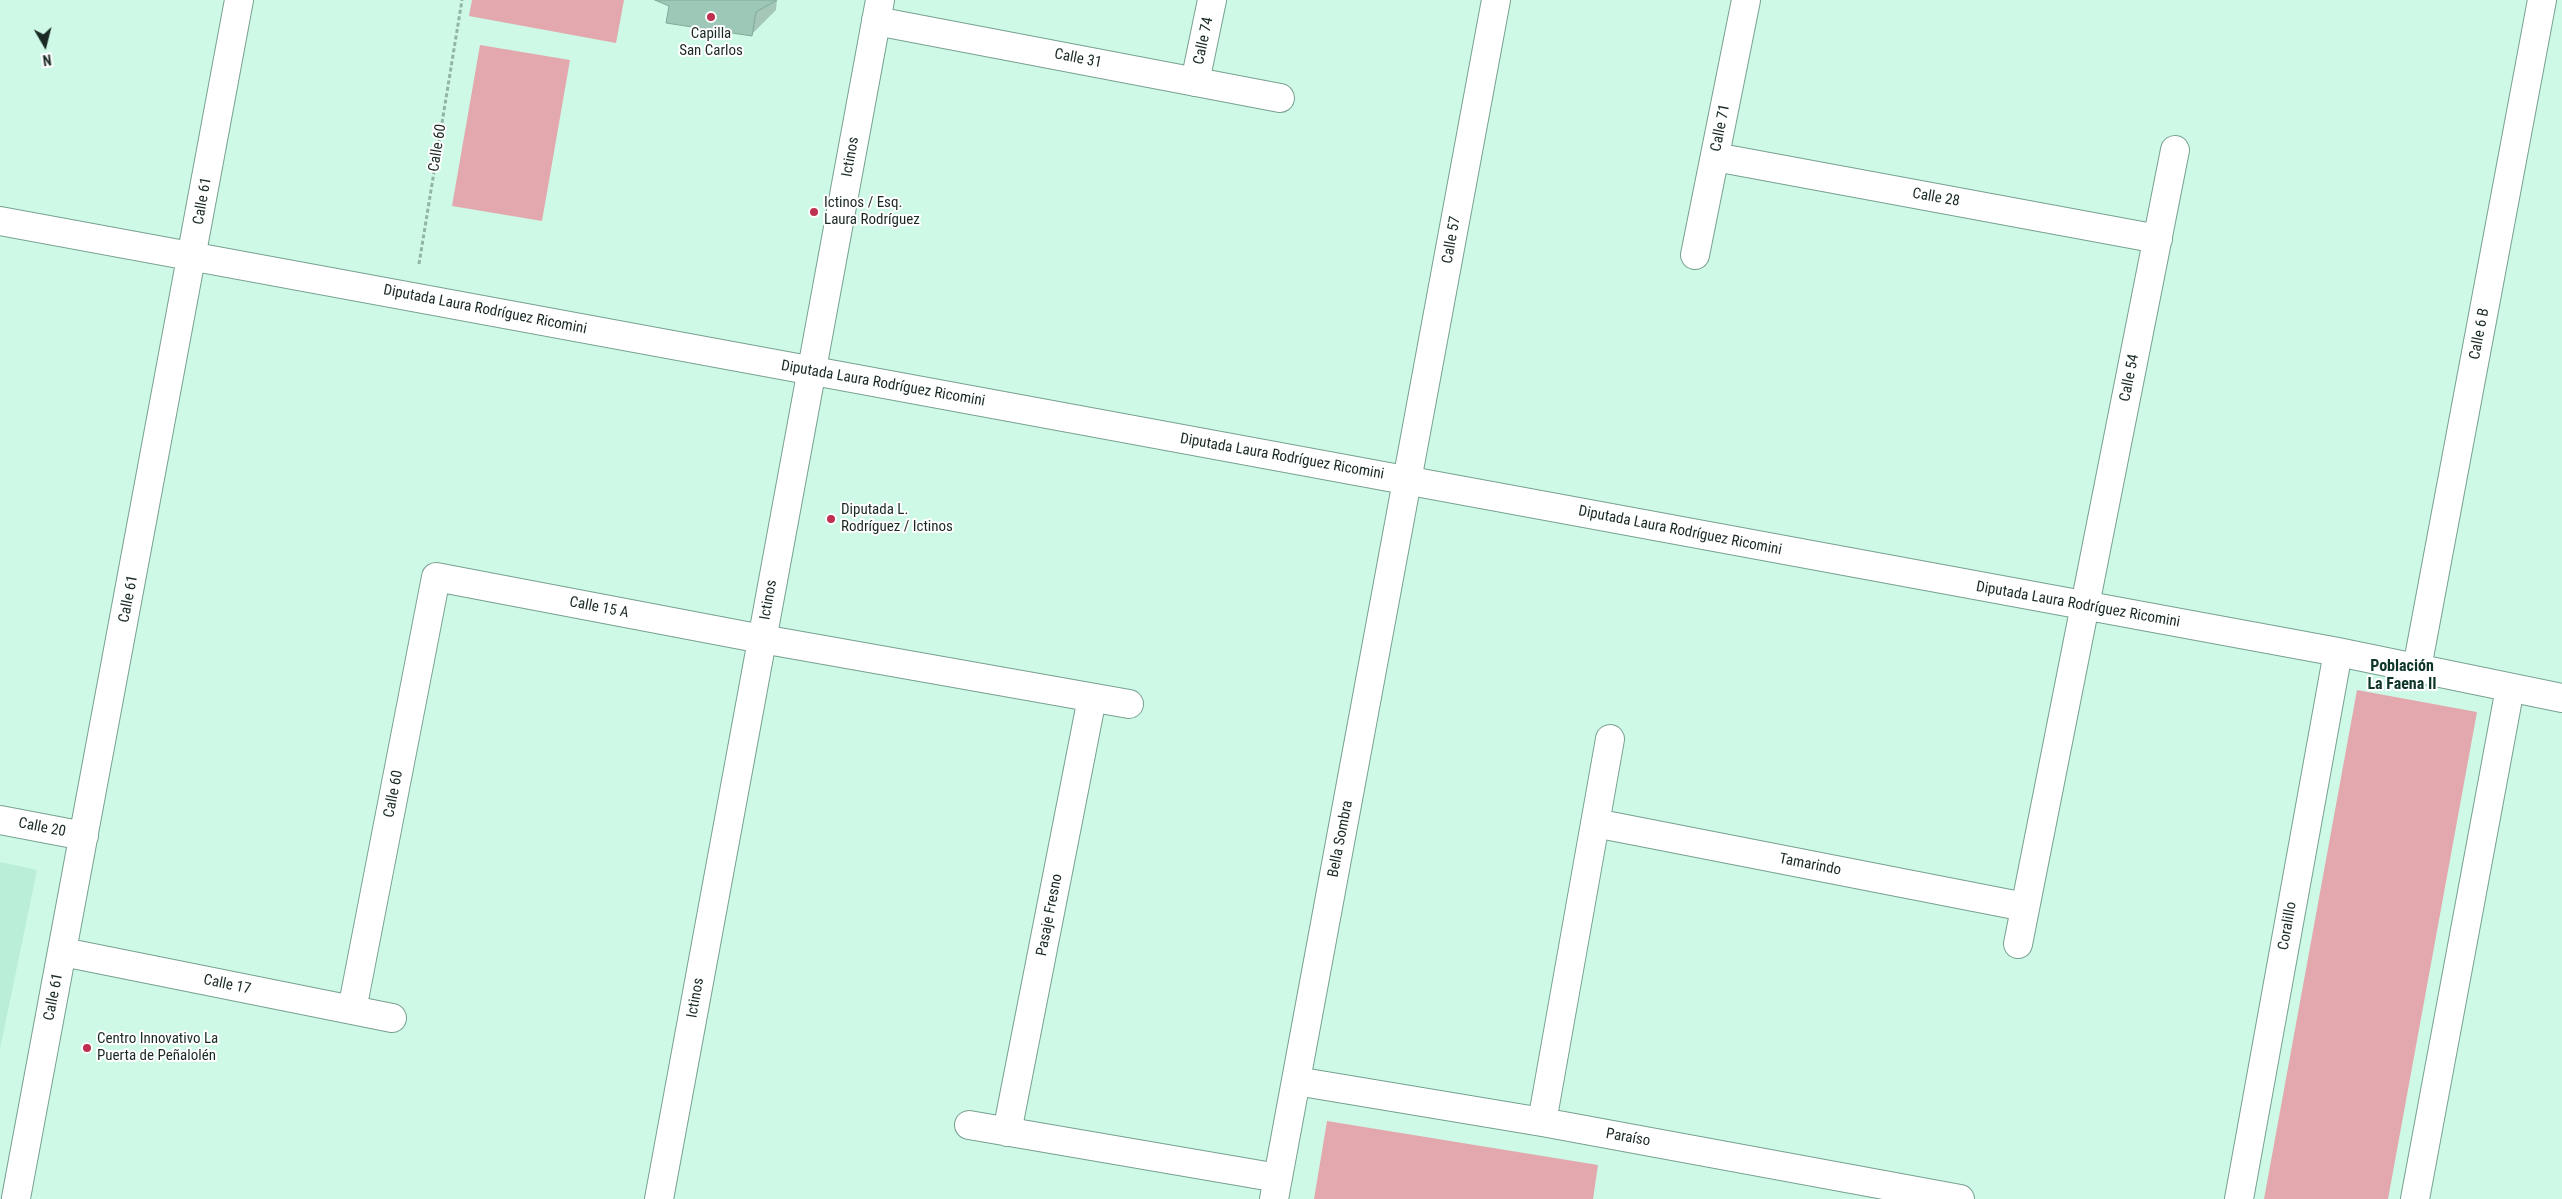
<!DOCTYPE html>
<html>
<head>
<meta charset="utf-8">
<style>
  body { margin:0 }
  #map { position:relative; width:2562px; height:1199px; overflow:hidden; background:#cef9e7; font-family:"Roboto Condensed",sans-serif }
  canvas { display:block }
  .north { position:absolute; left:20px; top:20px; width:50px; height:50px; -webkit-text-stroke:4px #fff; paint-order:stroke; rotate:172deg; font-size:14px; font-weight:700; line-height:20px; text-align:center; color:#192923 }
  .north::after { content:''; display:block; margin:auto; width:18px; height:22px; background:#192923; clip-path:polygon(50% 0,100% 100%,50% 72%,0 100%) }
</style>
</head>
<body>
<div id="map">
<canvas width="2562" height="1199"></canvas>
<div class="north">N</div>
</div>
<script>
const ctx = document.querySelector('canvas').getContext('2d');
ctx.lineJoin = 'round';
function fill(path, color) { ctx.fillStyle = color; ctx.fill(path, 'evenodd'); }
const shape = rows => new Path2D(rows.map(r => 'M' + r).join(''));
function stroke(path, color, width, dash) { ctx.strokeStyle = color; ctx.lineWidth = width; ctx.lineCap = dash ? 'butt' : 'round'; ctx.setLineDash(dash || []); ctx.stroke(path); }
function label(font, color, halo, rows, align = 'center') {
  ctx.font = font + ' "Roboto Condensed",sans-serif'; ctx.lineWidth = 4; ctx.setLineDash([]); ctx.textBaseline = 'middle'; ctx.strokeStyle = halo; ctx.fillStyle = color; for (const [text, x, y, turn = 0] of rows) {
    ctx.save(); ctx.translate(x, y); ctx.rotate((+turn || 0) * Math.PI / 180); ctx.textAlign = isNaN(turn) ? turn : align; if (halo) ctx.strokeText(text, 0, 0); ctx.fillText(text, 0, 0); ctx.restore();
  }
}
const built = shape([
  [0,862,37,870,0,1049]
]);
const green = shape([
  [472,0,624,0,616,43,469,16],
  [480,45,570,60,542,221,452,206],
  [2357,690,2477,712,2388,1199,2264,1199],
  [1327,1121,1598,1165,1593,1199,1314,1199]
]);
const shadow = shape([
  [658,0,777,0,776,10,751,35]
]);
const building = shape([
  [655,0,777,0,756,12,752,36,666,23,669,6,655,0]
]);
const path = shape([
  [419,264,462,0]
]);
const minor = shape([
  [876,21,1280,98],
  [1195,82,1212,0],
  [1715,157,2158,239],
  [0,221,2338,652,2562,698],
  [1695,255,1746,0],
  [2417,668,2542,0],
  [0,820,84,836],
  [1595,823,2025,907],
  [2018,944,2175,150],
  [63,952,392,1018],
  [352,1010,436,577,762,639,1129,704],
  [1296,1081,1542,1122,1960,1199],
  [1542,1122,1610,739],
  [969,1125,1278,1178],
  [1007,1132,1092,698],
  [16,1198,239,0],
  [1274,1199,1496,0],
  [2239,1199,2338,652],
  [2415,1199,2510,688]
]);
const tertiary = shape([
  [659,1199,880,0]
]);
const markers = [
  [711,17,5,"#bf2f4f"],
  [814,212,5,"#bf2f4f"],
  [831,519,5,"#bf2f4f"],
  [87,1048,5,"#bf2f4f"]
];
const poiNames = [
  ["Capilla",711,34,"center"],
  ["San Carlos",711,51,"center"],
  ["Ictinos / Esq.",824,203],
  ["Laura Rodríguez",824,220],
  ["Diputada L.",841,510],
  ["Rodríguez / Ictinos",841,527],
  ["Centro Innovativo La",97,1039],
  ["Puerta de Peñalolén",97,1056]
];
const streetNames = [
  ["Calle 74",1204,41,-78],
  ["Calle 31",1078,59,11],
  ["Calle 71",1721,128,-79],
  ["Calle 60",438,148,-81],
  ["Ictinos",851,157,-80],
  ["Calle 28",1936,198,10],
  ["Calle 61",203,201,-80],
  ["Calle 57",1452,240,-80],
  ["Diputada Laura Rodríguez Ricomini",485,310,11],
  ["Calle 6 B",2480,334,-79],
  ["Calle 54",2130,378,-79],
  ["Diputada Laura Rodríguez Ricomini",883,384,10],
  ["Diputada Laura Rodríguez Ricomini",1282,457,10],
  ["Diputada Laura Rodríguez Ricomini",1680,531,11],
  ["Calle 61",129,599,-79],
  ["Ictinos",769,600,-80],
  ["Diputada Laura Rodríguez Ricomini",2078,605,10],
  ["Calle 15 A",599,608,11],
  ["Calle 60",394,794,-79],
  ["Calle 20",42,828,11],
  ["Bella Sombra",1341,839,-79],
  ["Tamarindo",1810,865,11],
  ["Pasaje Fresno",1050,915,-79],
  ["Coralillo",2288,926,-80],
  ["Calle 17",227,985,12],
  ["Calle 61",54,997,-79],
  ["Ictinos",696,998,-80],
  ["Paraíso",1628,1138,10]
];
const neighbourhoodNames = [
  ["Población",2402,667],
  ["La Faena II",2402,685]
];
fill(built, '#bbeed9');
fill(green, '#e3a8ad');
fill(shadow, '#0003');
fill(building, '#9dc7b6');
stroke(building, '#81a999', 1);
stroke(minor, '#78a090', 30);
stroke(tertiary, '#78a090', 30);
stroke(path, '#92b4a6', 3, [4, 2.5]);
stroke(minor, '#fff', 28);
stroke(tertiary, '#fff', 28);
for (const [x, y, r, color] of markers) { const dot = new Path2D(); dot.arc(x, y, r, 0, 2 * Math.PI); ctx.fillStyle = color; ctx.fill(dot); stroke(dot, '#fff', 2); }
label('15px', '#192923', '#fff', poiNames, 'left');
label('15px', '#192923', '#fff', streetNames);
label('bold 16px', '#0e3529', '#fff', neighbourhoodNames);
</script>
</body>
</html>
